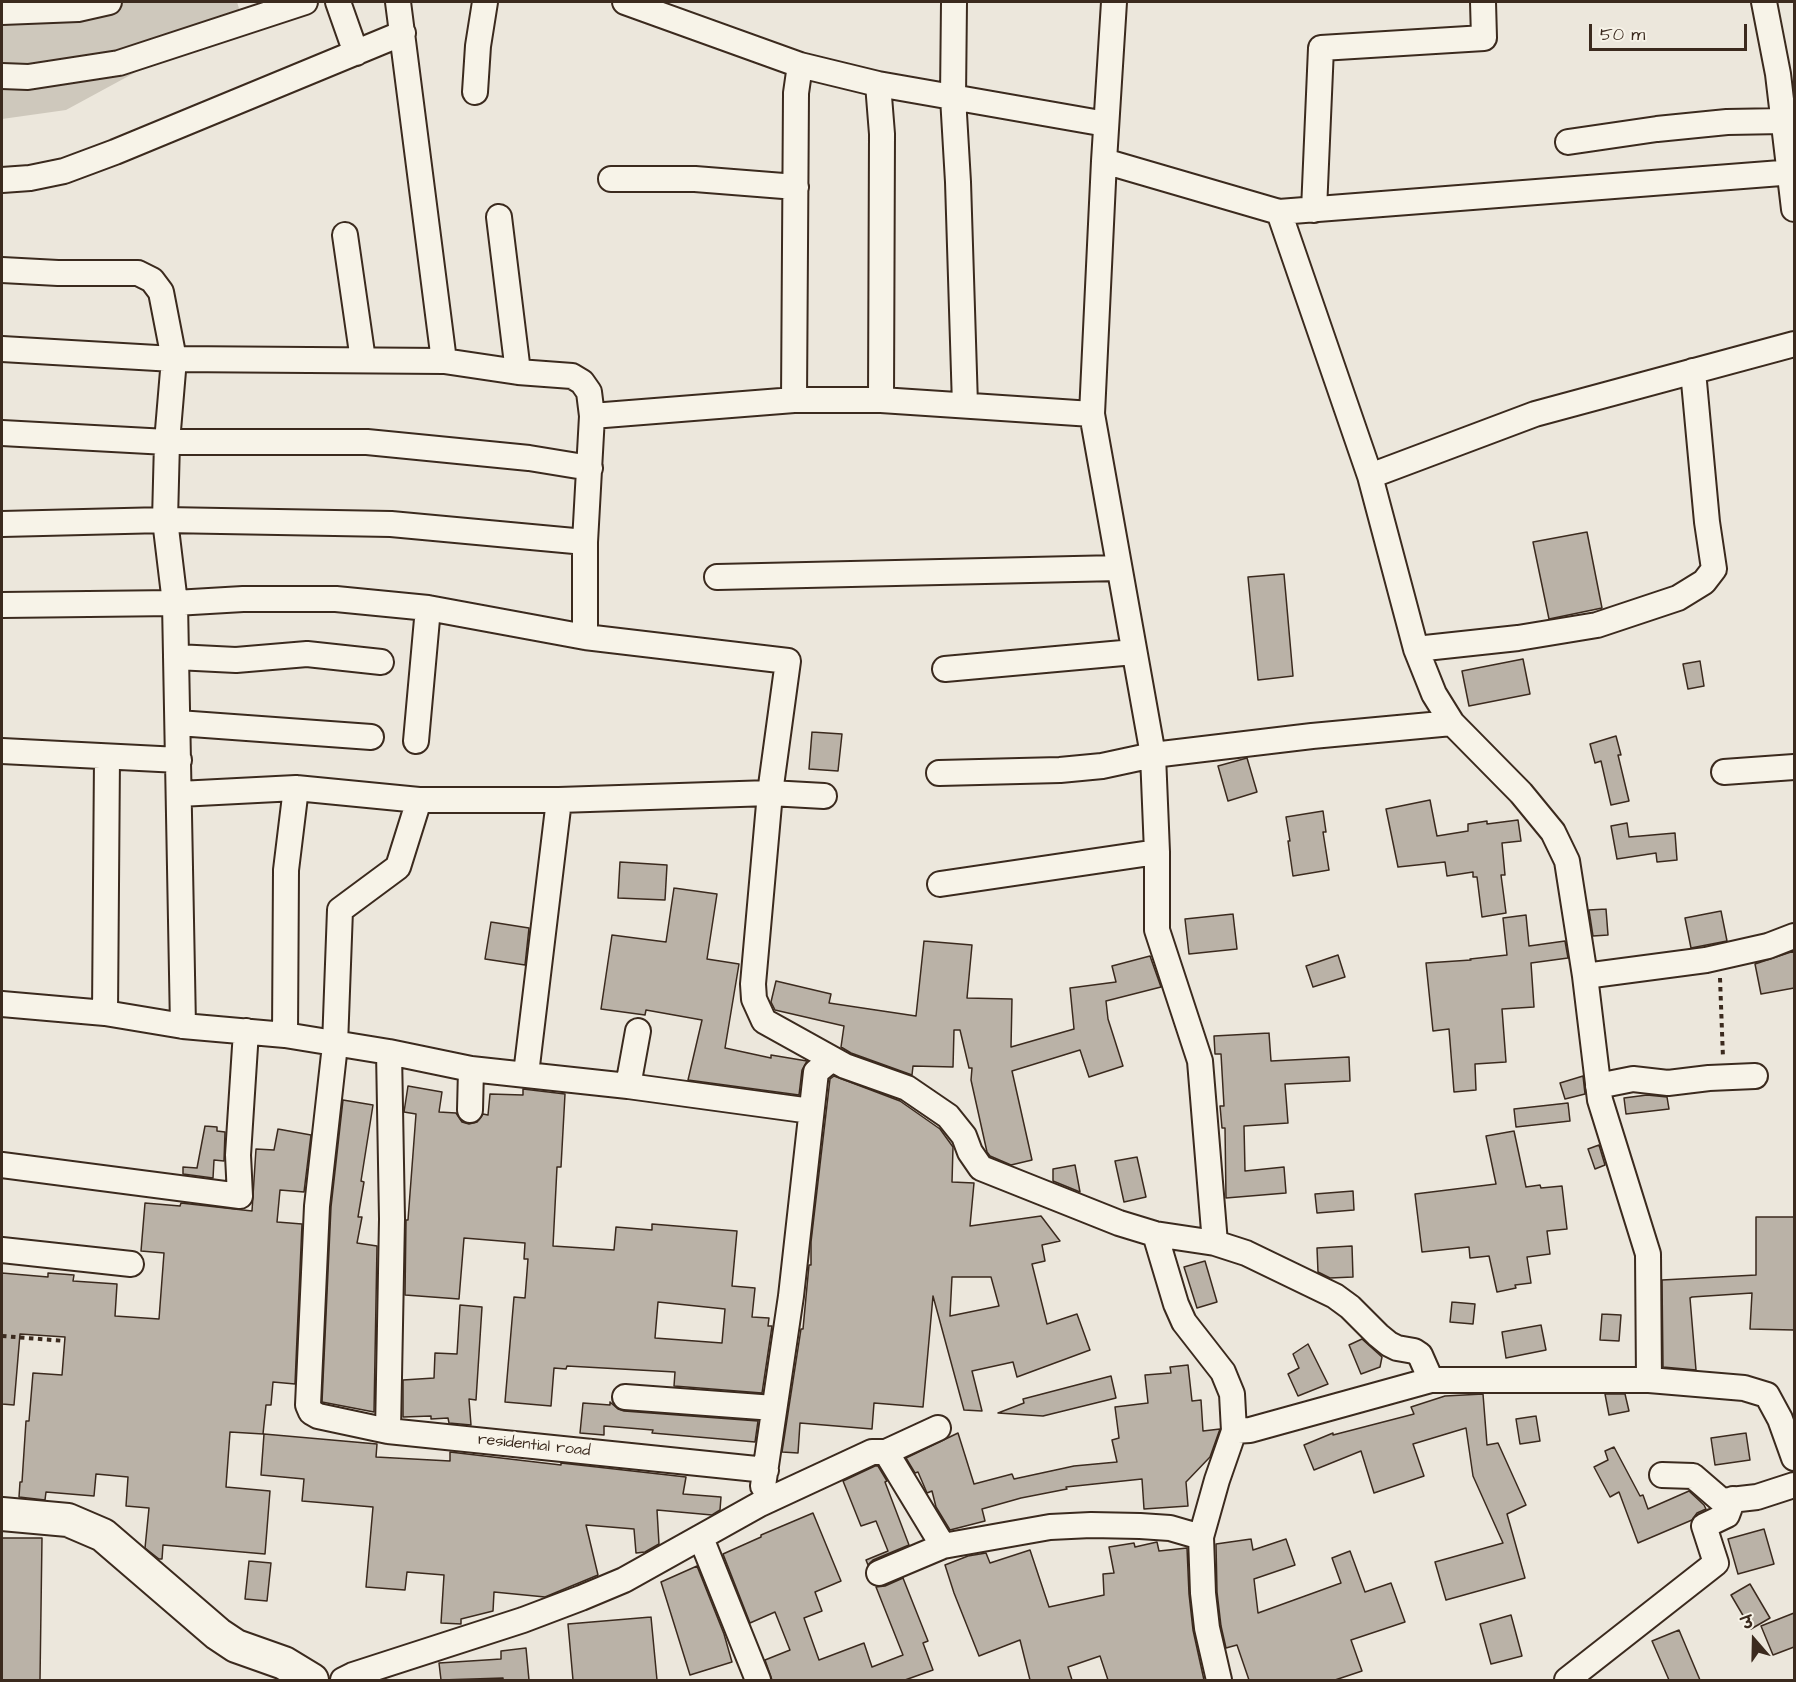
<!DOCTYPE html>
<html>
<head>
<meta charset="utf-8">
<style>
  body { margin:0 }
  #map { position:relative; width:1796px; height:1682px; overflow:hidden; background:#ece7dc; font-family:"Architects Daughter","Playpen Sans Deva",sans-serif }
  canvas { display:block }
  .frame { position:absolute; inset:0; border:3px solid #3b2a1e; pointer-events:none }
  .north { position:absolute; left:1724px; top:1610px; width:60px; height:60px; -webkit-text-stroke:4px #f7f3e8; paint-order:stroke; rotate:340deg; font-size:16px; font-weight:700; line-height:24px; text-align:center; color:#3b2a1e }
  .north::after { content:''; display:block; margin:auto; width:21px; height:27px; background:#3b2a1e; clip-path:polygon(50% 0,100% 100%,50% 72%,0 100%) }
  .scale { position:absolute; left:1589px; top:24px; width:158px; height:27px; box-sizing:border-box; border:3px solid #3b2a1e; border-top:0; padding-left:8px; font-size:18px; line-height:21px; white-space:nowrap; color:#3b2a1e; -webkit-text-stroke:4px #f7f3e8; paint-order:stroke }
</style>
</head>
<body>
<div id="map">
<canvas width="1796" height="1682"></canvas>
<div class="frame"></div>
<div class="north">उ</div>
<div class="scale">50 m</div>
</div>
<script>
const ctx = document.querySelector('canvas').getContext('2d');
ctx.lineJoin = 'round';
function fill(path, color) { ctx.fillStyle = color; ctx.fill(path, 'evenodd'); }
const shape = rows => new Path2D(rows.map(r => 'M' + r).join(''));
function stroke(path, color, width, dash) { ctx.strokeStyle = color; ctx.lineWidth = width; ctx.lineCap = dash ? 'butt' : 'round'; ctx.setLineDash(dash || []); ctx.stroke(path); }
function label(font, color, halo, rows, align = 'center') {
  ctx.font = font + ' "Architects Daughter",sans-serif'; ctx.lineWidth = 6; ctx.setLineDash([]); ctx.textBaseline = 'middle'; ctx.strokeStyle = halo; ctx.fillStyle = color; for (const [text, x, y, turn = 0] of rows) {
    ctx.save(); ctx.translate(x, y); ctx.rotate((+turn || 0) * Math.PI / 180); ctx.textAlign = isNaN(turn) ? turn : align; if (halo) ctx.strokeText(text, 0, 0); ctx.fillText(text, 0, 0); ctx.restore();
  }
}
const green = shape([
  [2,2,237,2,241,15,66,110,2,119]
]);
const building = shape([
  [1587,532,1602,608,1549,619,1533,542,1587,532],
  [1284,574,1293,676,1258,680,1248,577,1284,574],
  [1523,659,1530,694,1469,706,1462,671,1523,659],
  [1700,661,1704,686,1688,689,1683,664,1700,661],
  [812,732,842,734,838,771,809,769,812,732],
  [1616,736,1621,755,1618,755,1629,801,1611,805,1601,761,1595,763,1590,744,1616,736],
  [1247,758,1257,792,1228,801,1218,766,1247,758],
  [1430,800,1437,836,1468,831,1468,824,1487,821,1487,824,1518,820,1521,841,1502,843,1505,875,1501,875,1506,913,1482,917,1477,877,1473,877,1473,872,1447,876,1445,862,1398,867,1386,809,1430,800],
  [1323,811,1326,832,1323,832,1329,870,1293,876,1288,841,1290,841,1286,817,1323,811],
  [1627,823,1629,837,1675,833,1677,860,1657,862,1656,853,1617,859,1611,826,1627,823],
  [620,862,667,865,665,900,618,898,620,862],
  [674,888,717,894,707,959,739,964,725,1048,771,1058,771,1055,807,1061,802,1070,799,1095,688,1080,702,1020,646,1010,645,1015,601,1009,612,935,666,942,674,888],
  [1606,909,1608,935,1593,936,1589,910,1606,909],
  [1721,911,1727,941,1691,948,1685,918,1721,911],
  [1233,914,1237,949,1189,954,1185,919,1233,914],
  [1526,915,1529,946,1565,941,1568,958,1531,963,1534,1007,1502,1009,1506,1062,1475,1064,1476,1090,1454,1092,1449,1029,1433,1031,1426,963,1471,960,1470,959,1507,955,1503,918,1526,915],
  [491,922,529,928,525,965,485,959,491,922],
  [924,941,972,945,967,998,1012,999,1011,1047,1074,1029,1070,988,1116,982,1112,966,1150,956,1161,987,1106,1001,1108,1019,1123,1066,1089,1077,1080,1050,1012,1071,1032,1160,1011,1165,990,1156,987,1152,971,1080,972,1068,969,1068,960,1030,954,1030,953,1067,913,1066,912,1075,851,1053,841,1047,844,1026,775,1010,771,1002,776,981,831,994,829,1003,916,1016,924,941],
  [1794,951,1794,988,1761,994,1755,964,1794,951],
  [1338,955,1345,977,1313,987,1306,966,1338,955],
  [1269,1033,1271,1061,1349,1057,1350,1081,1285,1084,1288,1123,1244,1126,1245,1171,1284,1167,1286,1193,1226,1198,1225,1128,1222,1128,1220,1106,1224,1106,1221,1054,1215,1054,1214,1036,1269,1033],
  [834,1076,900,1101,940,1129,953,1147,952,1182,974,1183,970,1226,1041,1216,1060,1241,1042,1245,1045,1261,1032,1264,1047,1324,1077,1314,1090,1350,1017,1377,1013,1362,972,1371,982,1411,964,1410,933,1296,923,1407,874,1403,872,1429,800,1423,798,1453,782,1452,801,1329,803,1329,809,1265,811,1265,811,1242,830,1079,834,1076],
  [952,1277,991,1277,999,1306,950,1316,952,1277],
  [1583,1076,1585,1094,1565,1099,1560,1083,1583,1076],
  [408,1086,442,1092,439,1112,456,1113,462,1122,469,1124,477,1122,483,1114,488,1115,490,1094,523,1095,523,1089,565,1094,561,1167,557,1167,553,1246,614,1250,616,1227,652,1230,652,1224,737,1231,732,1286,755,1288,752,1317,769,1318,768,1326,772,1326,762,1393,674,1386,675,1372,567,1366,566,1369,554,1368,551,1406,505,1402,514,1297,525,1298,528,1259,524,1259,525,1243,464,1238,459,1299,405,1295,406,1220,408,1220,416,1114,404,1112,408,1086],
  [658,1302,725,1309,722,1343,655,1338,658,1302],
  [1647,1095,1667,1097,1669,1109,1626,1114,1624,1098,1647,1095],
  [343,1100,373,1105,361,1181,364,1182,358,1217,362,1217,357,1243,377,1246,374,1412,322,1402,331,1207,343,1100],
  [1568,1103,1570,1121,1516,1127,1514,1109,1568,1103],
  [205,1126,217,1127,217,1131,225,1132,224,1161,214,1160,213,1178,183,1174,183,1167,197,1168,205,1126],
  [278,1129,311,1135,304,1192,280,1190,277,1222,302,1224,295,1384,273,1382,271,1405,266,1405,263,1434,230,1432,226,1487,270,1491,265,1554,163,1545,162,1559,159,1559,145,1548,149,1508,126,1506,128,1477,96,1474,94,1496,46,1492,45,1500,19,1497,20,1482,22,1482,26,1421,29,1421,33,1373,62,1375,65,1337,20,1334,14,1405,2,1404,2,1273,48,1277,48,1273,74,1275,73,1281,117,1284,115,1316,159,1319,164,1253,141,1251,145,1203,180,1206,181,1203,252,1211,256,1149,274,1150,278,1129],
  [1514,1131,1526,1187,1540,1185,1541,1188,1562,1186,1567,1229,1547,1231,1550,1254,1527,1257,1531,1283,1515,1285,1516,1288,1497,1292,1489,1256,1470,1258,1469,1247,1422,1252,1415,1194,1496,1184,1486,1136,1514,1131],
  [1599,1145,1605,1165,1595,1169,1588,1149,1599,1145],
  [1137,1157,1146,1197,1124,1202,1115,1161,1137,1157],
  [1075,1165,1080,1192,1053,1181,1053,1169,1075,1165],
  [1353,1191,1354,1210,1317,1213,1315,1194,1353,1191],
  [1756,1217,1794,1217,1794,1330,1750,1329,1752,1293,1692,1297,1690,1298,1696,1370,1663,1367,1662,1280,1756,1275,1756,1217],
  [1352,1246,1353,1277,1330,1278,1318,1272,1317,1248,1352,1246],
  [1205,1261,1217,1302,1197,1308,1184,1267,1205,1261],
  [1452,1302,1475,1304,1473,1324,1450,1322,1452,1302],
  [460,1305,482,1307,476,1400,469,1399,471,1425,449,1423,448,1418,431,1419,431,1416,403,1417,403,1380,434,1378,435,1353,457,1354,460,1305],
  [1602,1314,1621,1315,1619,1341,1600,1340,1602,1314],
  [1541,1325,1546,1350,1506,1358,1502,1332,1541,1325],
  [1362,1339,1382,1357,1380,1367,1361,1374,1349,1345,1362,1339],
  [1308,1344,1328,1384,1298,1396,1288,1374,1299,1368,1293,1354,1308,1344],
  [1188,1365,1192,1401,1201,1400,1203,1431,1220,1429,1210,1457,1186,1482,1188,1506,1144,1509,1142,1479,1066,1487,1067,1489,1021,1498,982,1509,985,1521,950,1530,936,1507,932,1491,927,1493,918,1472,915,1473,906,1458,958,1433,974,1484,1012,1474,1014,1479,1074,1466,1117,1462,1112,1440,1119,1438,1115,1407,1148,1403,1145,1375,1171,1373,1170,1367,1188,1365],
  [1111,1376,1116,1398,1043,1416,998,1413,1024,1403,1023,1399,1111,1376],
  [1483,1394,1487,1445,1498,1443,1526,1505,1507,1514,1525,1578,1446,1600,1435,1562,1503,1543,1473,1476,1466,1428,1413,1444,1424,1476,1374,1493,1361,1451,1314,1470,1304,1445,1333,1433,1333,1435,1414,1414,1411,1407,1445,1396,1483,1394],
  [1605,1394,1625,1394,1629,1411,1609,1415,1605,1394],
  [610,1402,618,1409,624,1411,758,1421,755,1442,652,1433,653,1430,604,1426,604,1435,580,1433,583,1403,610,1405,610,1402],
  [1536,1416,1540,1441,1520,1444,1516,1419,1536,1416],
  [1746,1433,1750,1460,1715,1465,1711,1438,1746,1433],
  [264,1434,377,1444,376,1457,450,1461,450,1452,561,1465,561,1463,686,1477,683,1494,721,1497,720,1510,712,1515,657,1510,659,1544,645,1552,636,1553,634,1529,586,1525,598,1575,545,1597,494,1592,493,1611,461,1619,461,1624,441,1623,444,1575,407,1572,405,1590,366,1587,373,1507,302,1501,304,1479,261,1475,264,1434],
  [1614,1447,1640,1496,1643,1495,1648,1509,1689,1491,1704,1505,1706,1509,1697,1513,1692,1520,1638,1543,1619,1492,1610,1497,1594,1467,1608,1460,1605,1451,1614,1447],
  [875,1466,878,1466,887,1481,885,1482,909,1545,873,1560,868,1565,866,1560,888,1551,876,1521,861,1526,843,1481,875,1466],
  [813,1513,841,1581,815,1592,822,1611,804,1618,819,1660,864,1643,872,1667,903,1655,876,1587,885,1586,903,1578,928,1641,923,1643,933,1670,905,1680,772,1680,765,1660,790,1650,775,1612,750,1623,723,1554,761,1537,761,1535,813,1513],
  [1764,1529,1774,1564,1738,1574,1728,1539,1764,1529],
  [2,1538,42,1538,40,1680,2,1680,2,1538],
  [1251,1539,1253,1550,1286,1539,1295,1565,1254,1579,1258,1613,1341,1583,1332,1558,1350,1551,1365,1592,1391,1583,1405,1622,1351,1640,1362,1671,1335,1680,1249,1680,1237,1645,1226,1648,1221,1626,1217,1592,1216,1544,1251,1539],
  [1157,1542,1159,1551,1187,1548,1189,1594,1193,1630,1204,1680,1108,1680,1100,1656,1068,1667,1072,1680,1030,1680,1020,1640,979,1656,954,1593,945,1565,968,1556,986,1553,990,1563,1030,1550,1049,1607,1104,1595,1103,1574,1114,1573,1109,1547,1134,1543,1135,1547,1157,1542],
  [249,1561,271,1563,267,1601,245,1599,249,1561],
  [697,1566,724,1634,732,1662,690,1675,661,1582,697,1566],
  [1750,1584,1770,1618,1751,1629,1731,1595,1750,1584],
  [1794,1613,1794,1647,1773,1655,1761,1626,1794,1613],
  [1511,1615,1522,1656,1491,1664,1480,1624,1511,1615],
  [651,1617,657,1680,573,1680,568,1624,651,1617],
  [1679,1630,1700,1680,1669,1680,1652,1641,1679,1630],
  [526,1648,529,1680,503,1680,503,1678,441,1680,439,1663,501,1659,501,1651,526,1648]
]);
const path = shape([
  [1720,978,1723,1058],
  [2,1336,65,1341]
]);
const minor = shape([
  [338,2,356,53],
  [398,2,444,361],
  [625,2,800,65,878,84,1106,124],
  [954,2,953,97,958,182,965,405],
  [1114,2,1104,161,1092,414,1153,755,1157,852,1157,930,1200,1061,1215,1243],
  [1764,2,1778,74,1794,209],
  [2,12,78,9,109,2],
  [2,76,28,77,119,63,305,2],
  [878,84,882,134,881,400],
  [475,92,478,46,485,2],
  [1568,142,1657,129,1727,122,1783,121],
  [1104,161,1279,212,1794,172],
  [611,179,695,179,796,187],
  [2,180,30,178,64,171,115,152,403,33],
  [1314,210,1321,48,1484,38,1483,2],
  [1279,212,1370,476,1416,649,1434,694,1452,723,1521,793,1553,832,1567,861,1585,976,1600,1100,1648,1254,1649,1380],
  [499,217,518,372],
  [345,235,363,360],
  [2,270,58,273,138,273,152,280,161,292,174,359,167,442,165,520,175,603,183,1026],
  [2,349,174,359,444,361,518,372,572,376,582,382,589,392,592,416,585,542,585,637],
  [794,400,796,93,800,65],
  [592,416,794,400,881,400,1092,414],
  [2,433,167,442,367,442,529,458,590,468],
  [1370,476,1535,414,1794,344],
  [2,524,165,520,391,524,585,542],
  [717,577,1119,568],
  [2,605,175,603,243,599,336,599,428,608,585,637,788,661,770,793,753,984,754,999,764,1021,845,1066,907,1088,948,1116,964,1136,970,1152,981,1168,1119,1223,1155,1234,1215,1243,1246,1253,1335,1296,1350,1307,1378,1335,1389,1344,1397,1348,1414,1351,1420,1355,1431,1380,1649,1380,1744,1388,1767,1395,1780,1419,1794,1458],
  [1416,649,1518,638,1597,625,1678,598,1704,582,1714,569,1707,522,1693,371],
  [176,657,236,660,307,654,381,662],
  [945,669,1134,652],
  [178,723,371,737],
  [416,741,428,608],
  [2,751,179,760],
  [1724,772,1794,767],
  [939,773,1060,770,1102,766,1153,755,1312,736,1452,723],
  [179,794,296,788,419,800,559,800,770,793,824,796],
  [419,800,398,867,340,910,335,1045,317,1206,308,1405,311,1412,318,1416,388,1431,766,1470],
  [940,884,1157,852],
  [1585,976,1706,960,1768,946,1794,936],
  [2,1004,105,1013,183,1026,285,1035,389,1052,471,1069,628,1086,811,1111],
  [105,1013,107,757],
  [285,1035,286,870,296,788],
  [526,1074,559,800],
  [628,1086,638,1031],
  [1598,1086,1633,1079,1668,1083,1709,1078,1755,1076],
  [470,1110,471,1069],
  [2,1165,240,1196,238,1155,246,1031],
  [1155,1234,1176,1304,1184,1322,1223,1372,1232,1394,1234,1431,1217,1480,1201,1537,1203,1593,1207,1628,1219,1680],
  [2,1250,131,1264],
  [625,1397,774,1408],
  [388,1431,392,1219,389,1052],
  [1234,1431,1250,1430,1431,1380],
  [886,1452,943,1546],
  [1662,1475,1693,1476,1722,1501,1757,1497,1794,1485],
  [763,1486,791,1296,816,1072,832,1059],
  [701,1538,758,1680],
  [879,1573,943,1546,1050,1527,1091,1525,1140,1526,1170,1528,1201,1537],
  [343,1680,353,1675,523,1620,581,1598,624,1580,760,1504,872,1452,886,1452,938,1428],
  [1567,1680,1716,1563,1704,1526,1727,1515,1733,1499]
]);
const tertiary = shape([
  [2,1514,68,1520,103,1535,218,1634,236,1646,284,1663,312,1680]
]);
const streetNames = [
  ["residential road",534,1446,6]
];
fill(green, '#cec8bc');
fill(building, '#bab2a7');
stroke(building, '#3b2a1e', 1.5);
stroke(minor, '#3b2a1e', 28);
stroke(tertiary, '#3b2a1e', 36);
stroke(path, '#3b2a1e', 4, [4.5, 4.5]);
stroke(minor, '#f7f3e8', 24);
stroke(tertiary, '#f7f3e8', 32);
label('16px', '#3b2a1e', '#f7f3e8', streetNames);
</script>
</body>
</html>
